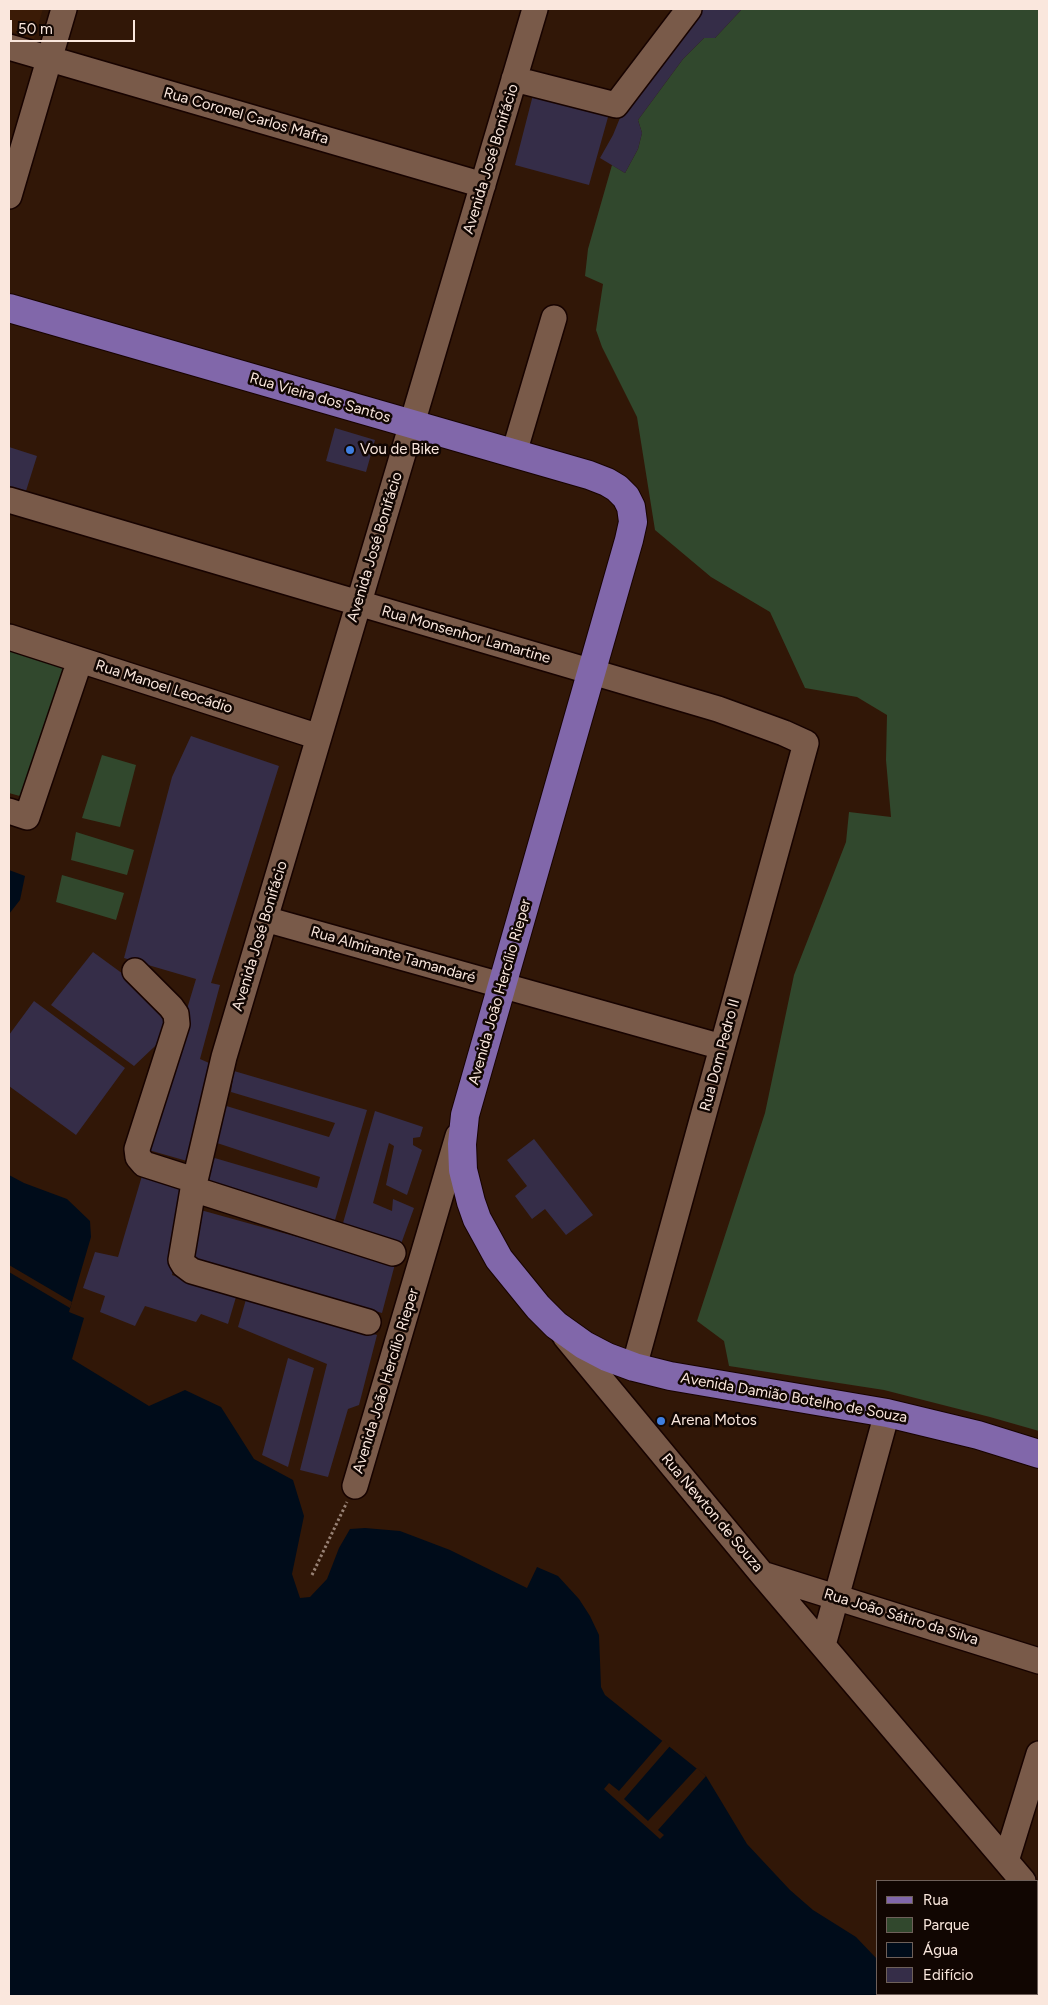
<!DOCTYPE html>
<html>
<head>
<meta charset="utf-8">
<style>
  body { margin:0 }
  #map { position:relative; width:1048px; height:2005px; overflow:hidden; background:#311707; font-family:Figtree,sans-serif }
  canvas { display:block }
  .frame { position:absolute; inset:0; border:10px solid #fae7dd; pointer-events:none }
  .legend { position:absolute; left:876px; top:1880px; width:162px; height:115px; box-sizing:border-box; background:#110602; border:1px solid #6e605a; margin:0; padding:6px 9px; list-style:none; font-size:15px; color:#fae7dd }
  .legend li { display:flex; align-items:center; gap:10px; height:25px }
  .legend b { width:25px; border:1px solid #6e605a }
  .scale { position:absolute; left:10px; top:20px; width:125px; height:22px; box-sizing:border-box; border:2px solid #fae7dd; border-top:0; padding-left:6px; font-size:15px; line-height:18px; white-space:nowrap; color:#fae7dd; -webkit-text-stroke:4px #110602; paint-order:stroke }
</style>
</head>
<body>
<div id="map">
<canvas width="1048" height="2005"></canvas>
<div class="frame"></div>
<ul class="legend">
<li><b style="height:6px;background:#8167aa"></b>Rua</li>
<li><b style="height:14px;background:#31482d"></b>Parque</li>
<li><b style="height:14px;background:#000c1a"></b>Água</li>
<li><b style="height:14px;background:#352d48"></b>Edifício</li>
</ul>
<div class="scale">50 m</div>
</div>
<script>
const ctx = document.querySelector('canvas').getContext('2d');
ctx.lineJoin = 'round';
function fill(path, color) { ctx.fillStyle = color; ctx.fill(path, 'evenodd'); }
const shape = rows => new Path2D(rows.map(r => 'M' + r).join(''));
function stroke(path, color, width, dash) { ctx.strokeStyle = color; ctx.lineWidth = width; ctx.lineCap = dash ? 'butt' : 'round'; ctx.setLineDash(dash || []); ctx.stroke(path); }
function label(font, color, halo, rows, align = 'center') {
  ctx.font = font + ' Figtree,sans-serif'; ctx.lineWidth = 5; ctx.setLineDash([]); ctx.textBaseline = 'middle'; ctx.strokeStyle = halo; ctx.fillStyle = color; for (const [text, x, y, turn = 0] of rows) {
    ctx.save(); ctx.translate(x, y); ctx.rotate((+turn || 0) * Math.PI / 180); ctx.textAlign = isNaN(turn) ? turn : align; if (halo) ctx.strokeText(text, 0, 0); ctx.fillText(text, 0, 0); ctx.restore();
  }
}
const built = shape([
  [9,9,43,9,34,39,9,31]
]);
const green = shape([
  [742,9,1039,9,1039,1431,990,1417,884,1390,729,1366,724,1341,697,1321,765,1113,794,975,846,842,849,812,891,817,886,760,887,715,857,697,805,688,770,612,711,577,655,530,637,417,602,347,596,330,603,284,585,276,588,249,612,165,625,173,638,149,642,133,638,120,683,59,704,38,715,38],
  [9,650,66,667,27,798,9,793],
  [102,755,136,765,120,827,82,818],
  [76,832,134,850,127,875,71,860],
  [62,875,124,893,116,920,56,902]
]);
const water = shape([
  [9,870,25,876,20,900,9,914],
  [9,1175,24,1183,67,1199,90,1221,91,1237,69,1312,84,1318,72,1359,149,1406,185,1390,221,1407,254,1459,293,1480,304,1516,292,1574,300,1598,310,1597,327,1579,339,1548,350,1529,365,1528,400,1531,450,1550,527,1588,537,1567,558,1576,579,1599,590,1616,599,1635,601,1687,605,1695,706,1776,747,1844,790,1890,813,1910,856,1937,877,1959,877,1994,908,1994,909,1996,9,1996]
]);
const pier = shape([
  [9,1265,72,1302,70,1308,9,1272],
  [663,1740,670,1746,624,1799,648,1821,697,1768,706,1776,658,1830,664,1835,660,1839,604,1789,609,1783,619,1791]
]);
const building = shape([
  [697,9,742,9,715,38,704,38,683,59,638,120,642,133,638,149,625,173,600,158,613,135,624,108],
  [535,87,610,110,589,185,515,165],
  [335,428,375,440,366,472,326,461],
  [9,447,37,456,26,491,9,486],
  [191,736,279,766,211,983,220,985,200,1059,216,1066,187,1161,145,1149,196,979,124,958,172,777],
  [93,952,160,1001,172,1030,134,1066,51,1005],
  [34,1001,125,1068,76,1135,9,1086,9,1035],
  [234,1071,367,1110,335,1220,195,1179,201,1154,317,1188,320,1177,214,1142,223,1105,329,1137,335,1123,231,1092],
  [375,1111,423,1127,420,1137,413,1138,413,1145,422,1150,407,1195,386,1185,394,1146,389,1143,373,1203,392,1211,393,1199,414,1208,401,1244,343,1223],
  [534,1139,593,1215,566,1235,545,1209,532,1219,515,1196,527,1186,507,1160],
  [144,1169,191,1187,180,1243,172,1275,236,1297,228,1324,201,1314,196,1322,145,1306,135,1326,100,1312,105,1296,83,1288,95,1252,118,1257],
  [197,1209,395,1264,382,1313,186,1258],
  [247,1296,377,1335,359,1405,348,1409,328,1477,300,1470,327,1364,238,1327],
  [288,1358,314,1368,288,1467,262,1455]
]);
const path = shape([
  [312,1575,347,1502]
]);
const minor = shape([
  [9,47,483,185],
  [514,79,616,105,689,9],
  [9,196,64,9],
  [514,453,554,318],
  [9,500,718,709,784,733,806,743,634,1367],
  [9,637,319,737],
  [9,811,27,817,80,660],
  [265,919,722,1047],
  [135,971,171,1007,176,1014,177,1024,137,1149,138,1157,144,1164,194,1180],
  [193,1189,181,1260,184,1265,192,1271,368,1322],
  [393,1253,193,1189,224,1057,535,9],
  [565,1336,762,1574,1023,1881],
  [355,1486,458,1136],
  [762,1574,1039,1661],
  [823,1645,887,1413],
  [1006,1861,1039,1754],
  [1037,1897,1039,1900]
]);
const major = shape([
  [9,308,589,475,607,482,617,488,626,497,631,507,633,522,629,540,465,1115,462,1144,463,1170,471,1202,477,1219,499,1259,538,1307,556,1325,584,1345,607,1357,634,1367,670,1376,887,1413,978,1435,1039,1454]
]);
const markers = [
  [350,450,5,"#3f7fe0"],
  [661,1421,5,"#3f7fe0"]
];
const streetNames = [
  ["Rua Coronel Carlos Mafra",246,116,16],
  ["Avenida José Bonifácio",491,159,-73],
  ["Rua Vieira dos Santos",320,398,16],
  ["Avenida José Bonifácio",375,547,-73],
  ["Rua Monsenhor Lamartine",466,635,16],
  ["Rua Manoel Leocádio",164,687,18],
  ["Avenida José Bonifácio",260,936,-73],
  ["Rua Almirante Tamandaré",393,955,16],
  ["Avenida João Hercílio Rieper",500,992,-74],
  ["Rua Dom Pedro II",720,1055,-75],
  ["Avenida João Hercílio Rieper",386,1381,-73],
  ["Avenida Damião Botelho de Souza",794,1398,10],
  ["Rua Newton de Souza",712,1513,50],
  ["Rua João Sátiro da Silva",901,1617,17]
];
const poiNames = [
  ["Vou de Bike",360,450],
  ["Arena Motos",671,1421]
];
fill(built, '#3b1b06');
fill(green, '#31482d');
fill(water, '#000c1a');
fill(pier, '#311707');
fill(building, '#352d48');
stroke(minor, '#170300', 28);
stroke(major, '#170300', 30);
stroke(path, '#988275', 3, [2.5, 2.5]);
stroke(minor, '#795a49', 25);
stroke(major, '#8167aa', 28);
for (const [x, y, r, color] of markers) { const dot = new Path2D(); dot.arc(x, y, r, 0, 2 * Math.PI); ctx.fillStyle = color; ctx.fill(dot); stroke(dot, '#110602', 2); }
label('15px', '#fae7dd', '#110602', streetNames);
label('15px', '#fae7dd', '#110602', poiNames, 'left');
</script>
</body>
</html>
